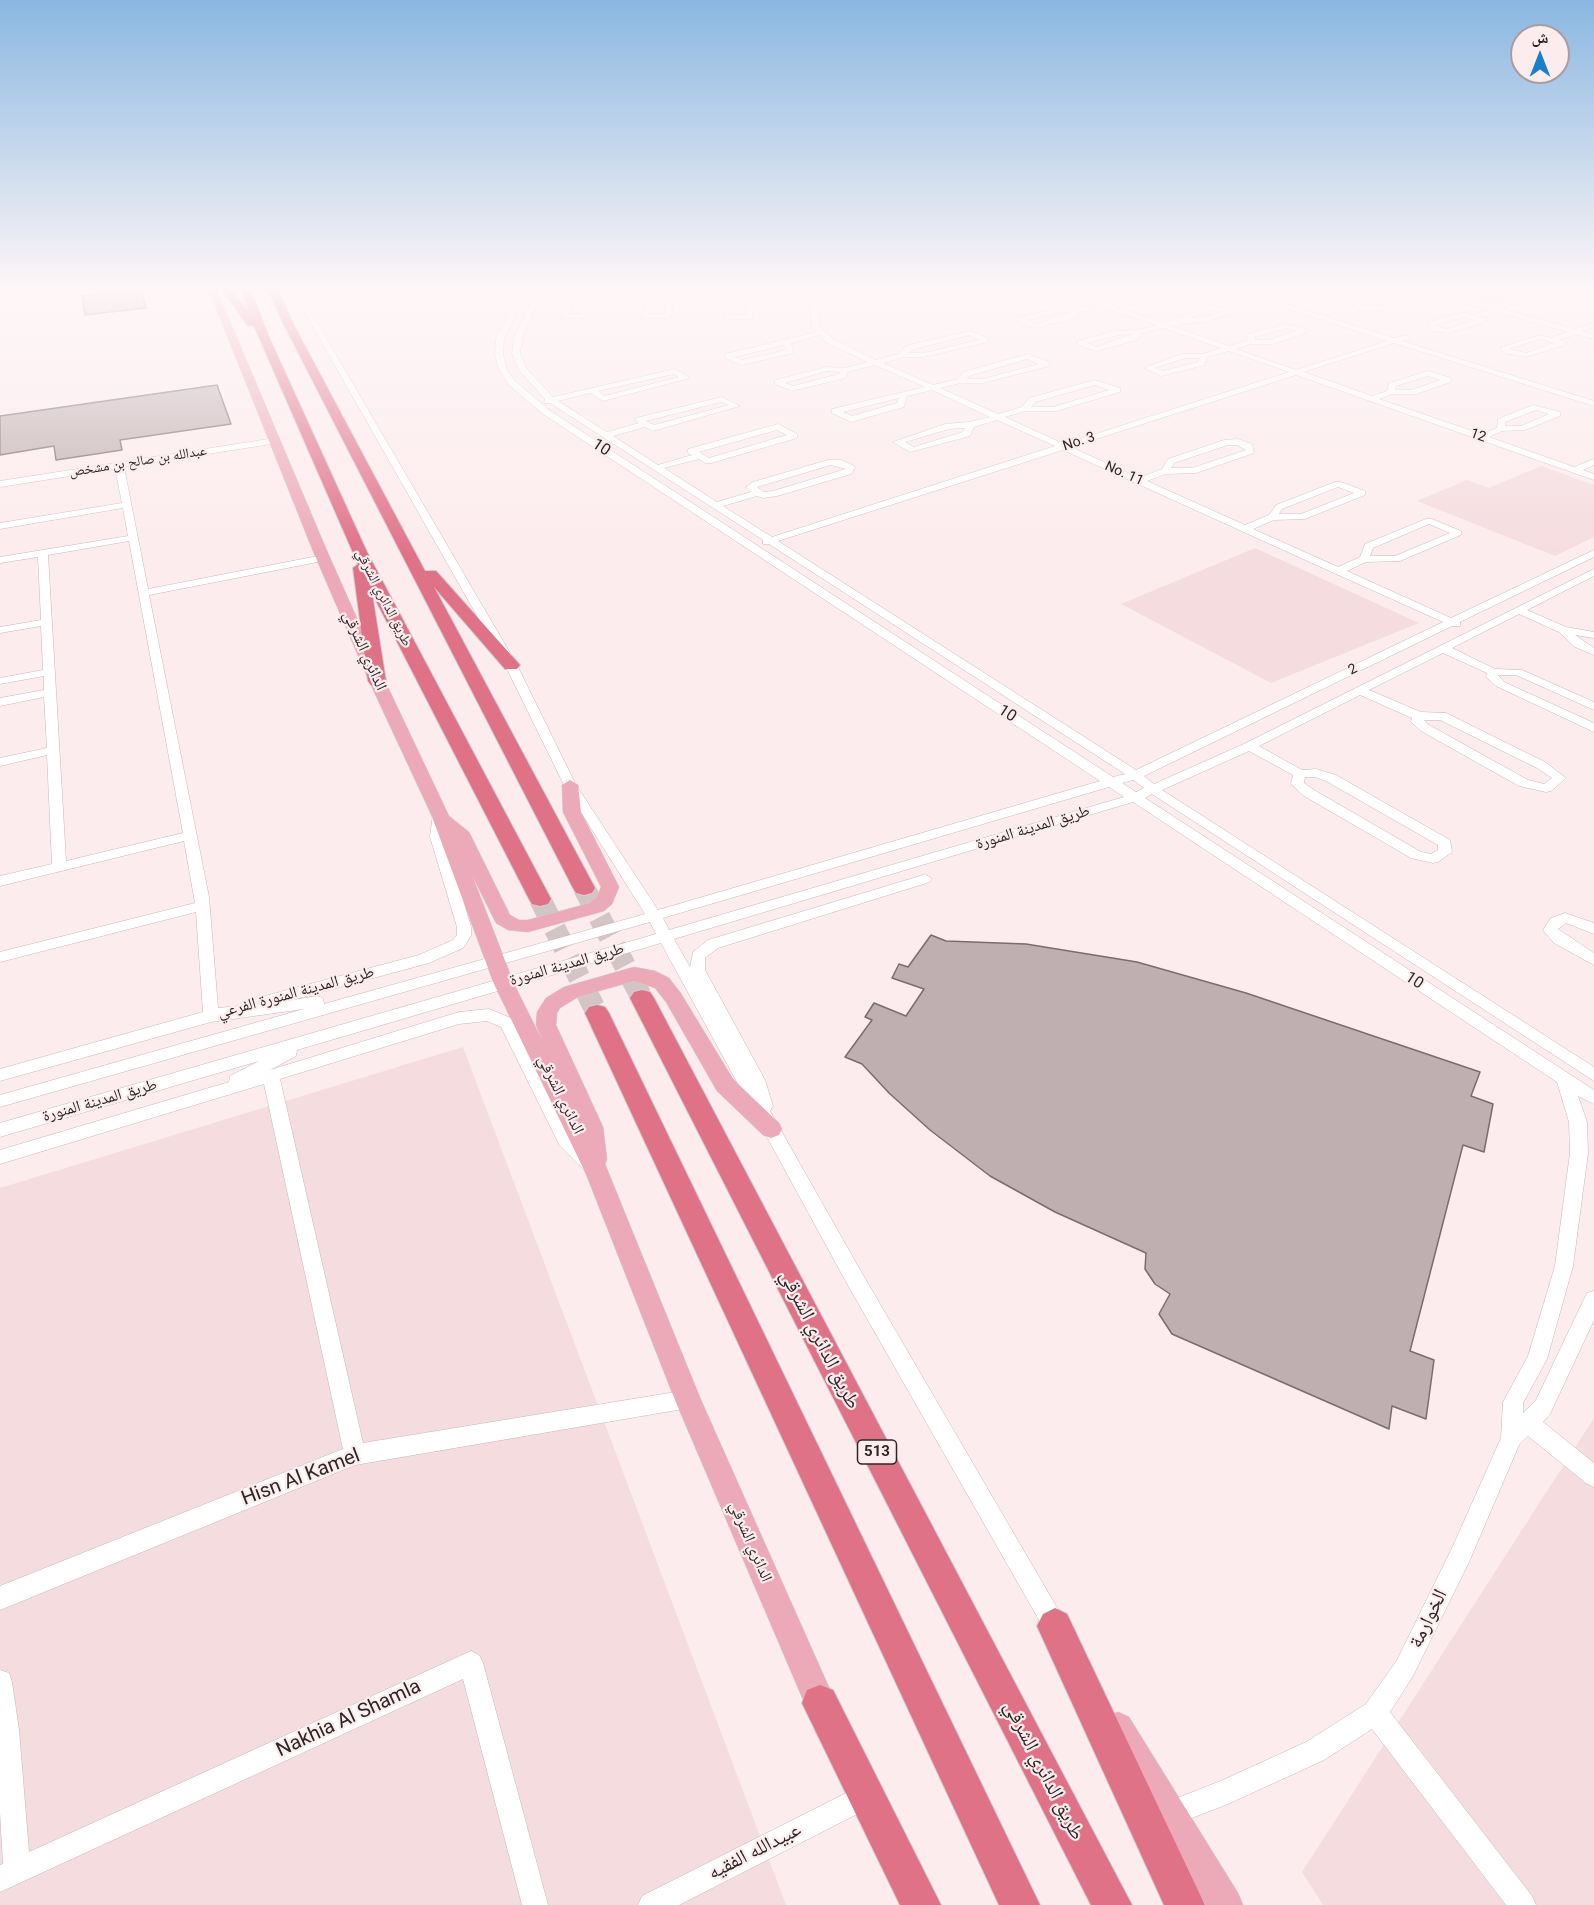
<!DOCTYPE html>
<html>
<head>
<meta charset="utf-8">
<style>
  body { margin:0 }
  #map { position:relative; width:1594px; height:1905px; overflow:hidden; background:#fdecee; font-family:Roboto,"Noto Naskh Arabic",sans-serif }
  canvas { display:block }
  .north { position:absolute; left:1510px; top:24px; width:60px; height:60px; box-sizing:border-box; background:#fdecee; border:2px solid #a99d9e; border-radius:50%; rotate:0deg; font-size:16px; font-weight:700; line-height:24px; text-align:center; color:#2c2626 }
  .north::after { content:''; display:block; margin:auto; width:21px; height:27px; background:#197fca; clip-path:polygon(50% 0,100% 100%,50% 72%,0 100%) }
</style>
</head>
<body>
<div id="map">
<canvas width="1594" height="1905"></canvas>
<div class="north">ش</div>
</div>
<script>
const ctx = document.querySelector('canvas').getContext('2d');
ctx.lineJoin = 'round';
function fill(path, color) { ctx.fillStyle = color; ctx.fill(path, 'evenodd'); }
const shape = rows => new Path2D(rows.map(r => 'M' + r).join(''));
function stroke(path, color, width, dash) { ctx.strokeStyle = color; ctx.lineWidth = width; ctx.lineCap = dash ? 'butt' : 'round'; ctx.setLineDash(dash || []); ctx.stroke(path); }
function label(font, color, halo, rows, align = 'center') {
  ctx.font = font + ' Roboto,"Noto Naskh Arabic",sans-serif'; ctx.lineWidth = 4.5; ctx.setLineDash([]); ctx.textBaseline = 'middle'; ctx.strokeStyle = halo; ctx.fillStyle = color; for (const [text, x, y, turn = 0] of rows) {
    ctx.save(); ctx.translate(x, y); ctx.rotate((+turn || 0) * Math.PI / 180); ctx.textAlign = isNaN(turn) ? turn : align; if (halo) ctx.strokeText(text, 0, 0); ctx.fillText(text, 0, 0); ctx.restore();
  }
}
const built = shape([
  [1436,288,1538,288,1493,303],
  [1541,466,1594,485,1594,537,1555,556,1417,501,1467,480,1489,488],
  [1255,548,1419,623,1271,683,1121,604],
  [463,1047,786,1905,0,1905,0,1188],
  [1594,1418,1594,1905,1323,1905,1302,1872]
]);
const building = shape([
  [141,289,146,308,85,315,82,296,141,289],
  [217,385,231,424,120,440,122,450,56,460,54,446,0,455,0,416,217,385],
  [931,935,946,941,1026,944,1137,962,1246,993,1480,1072,1471,1096,1493,1104,1484,1152,1463,1145,1410,1351,1434,1360,1426,1419,1392,1406,1389,1429,1172,1334,1159,1314,1170,1294,1155,1284,1145,1269,1146,1253,1055,1212,990,1176,930,1130,889,1093,862,1064,845,1057,872,1020,865,1017,874,1003,906,1016,924,989,892,978,899,964,908,967,931,935]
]);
const highwayTunnel = shape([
  [584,888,642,998],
  [540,899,597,1013]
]);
const minor = shape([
  [73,288,91,288,0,300,0,296,73,288],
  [291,288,297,288,517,665,576,785,658,910,1100,781,543,414,509,385,499,370,495,354,496,339,522,288,528,288,504,339,503,354,507,370,515,381,549,410,1113,777,1125,774,769,544,763,544,763,540,550,403,544,403,545,399,518,369,512,353,514,338,538,288,544,288,522,338,520,353,526,368,553,397,675,369,690,378,603,401,590,393,558,401,607,432,639,423,635,420,636,418,722,397,740,406,653,431,645,427,613,436,658,465,692,455,688,453,688,449,778,424,797,434,797,438,711,463,705,463,699,459,664,468,717,502,751,492,746,487,753,482,828,460,842,460,854,466,855,468,851,474,777,496,763,498,757,496,723,506,772,537,1055,446,997,420,974,427,970,436,910,452,893,442,945,424,969,422,990,417,932,390,907,396,904,407,851,422,832,413,832,409,925,387,875,365,848,372,845,378,792,391,775,384,775,380,827,367,845,368,868,362,827,343,820,335,790,343,794,353,741,365,725,358,725,354,817,332,811,326,811,288,817,288,819,326,833,339,876,360,901,353,905,346,970,331,988,338,988,342,924,357,904,357,883,363,933,385,958,379,963,372,1028,354,1049,362,1049,366,983,383,961,383,940,388,998,414,1022,407,1029,398,1095,380,1120,388,1120,392,1056,411,1025,411,1005,417,1064,444,1289,372,1229,351,1207,357,1205,365,1161,376,1144,368,1181,354,1203,354,1221,348,1163,328,1141,334,1137,340,1096,351,1078,345,1078,341,1115,331,1138,330,1156,325,1103,307,1079,312,1075,318,1035,328,1017,322,1017,318,1059,308,1077,308,1096,304,1054,288,1062,288,1104,302,1170,288,1179,288,1179,290,1111,305,1163,323,1223,302,1242,308,1242,310,1207,321,1171,326,1229,346,1247,341,1248,334,1287,324,1306,329,1306,333,1273,344,1251,344,1236,349,1296,370,1387,341,1225,288,1234,288,1394,338,1409,335,1409,339,1402,341,1594,401,1594,406,1394,343,1304,372,1372,396,1387,391,1389,383,1428,371,1451,378,1451,382,1416,394,1392,394,1379,399,1481,434,1497,428,1498,419,1533,405,1560,412,1560,416,1525,430,1502,431,1489,437,1574,467,1594,459,1594,465,1583,470,1594,474,1594,480,1296,375,1071,447,1139,478,1162,469,1168,459,1224,440,1238,439,1252,444,1254,453,1196,473,1166,474,1147,481,1245,525,1269,515,1276,505,1335,482,1341,482,1365,491,1365,495,1305,519,1274,520,1253,529,1338,567,1360,557,1365,544,1426,519,1432,519,1461,531,1461,535,1400,561,1366,562,1347,571,1451,618,1594,550,1594,557,1460,622,1460,626,1452,626,1144,776,1154,784,1246,743,1594,569,1594,576,1527,610,1566,627,1594,632,1594,638,1575,635,1594,648,1594,655,1575,647,1559,632,1519,614,1452,648,1495,669,1522,670,1594,702,1594,710,1516,675,1498,675,1504,682,1594,723,1594,732,1496,686,1486,677,1487,673,1443,653,1369,690,1421,712,1446,713,1545,762,1566,778,1551,791,1546,792,1519,786,1421,731,1411,722,1412,718,1360,695,1259,746,1302,770,1316,769,1336,775,1450,840,1452,852,1438,862,1433,863,1411,858,1304,796,1291,784,1293,775,1249,751,1162,790,1594,1067,1594,1081,1152,794,1145,798,1594,1090,1594,1104,1578,1096,1587,1122,1588,1153,1573,1266,1547,1359,1523,1403,1523,1413,1536,1400,1587,1293,1594,1291,1594,1320,1550,1414,1543,1422,1594,1463,1594,1487,1586,1483,1528,1436,1519,1445,1469,1562,1413,1676,1390,1712,1532,1896,1536,1905,1506,1905,1372,1729,1324,1760,1228,1804,1166,1828,1157,1824,1153,1815,1157,1806,1223,1780,1306,1742,1366,1704,1397,1660,1453,1546,1501,1438,1503,1402,1528,1356,1555,1266,1570,1153,1569,1122,1557,1082,1133,802,674,939,690,967,693,952,708,940,920,876,925,874,932,879,930,882,718,948,705,958,705,970,765,1080,773,1106,770,1111,859,1268,1063,1618,1067,1626,1063,1634,1055,1638,1047,1634,845,1280,661,943,297,1050,296,1056,270,1070,459,1012,489,1009,513,1019,572,1136,598,1164,595,1169,589,1171,583,1169,560,1146,501,1027,487,1021,459,1024,280,1079,363,1443,688,1390,695,1393,698,1400,695,1407,355,1465,0,1610,0,1586,343,1449,264,1084,0,1164,0,1150,229,1082,230,1076,259,1061,0,1137,0,1123,656,934,650,922,0,1107,0,1095,304,1009,211,1022,0,1081,0,1069,203,1012,196,912,0,962,0,952,195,903,184,841,0,886,0,876,52,864,47,755,0,766,0,758,47,748,44,697,0,706,0,698,44,690,44,676,0,684,0,678,43,670,41,626,0,633,0,627,41,620,38,557,0,563,0,557,128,536,123,508,0,529,0,523,122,503,115,469,0,487,0,481,275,438,278,439,278,443,124,467,148,589,323,555,328,558,323,561,149,595,209,897,218,1008,261,1004,259,1001,261,997,419,955,453,940,457,935,457,927,430,837,433,814,440,810,447,814,444,837,471,927,471,936,463,948,429,963,292,1000,317,996,323,998,324,1004,645,914,564,785,505,665,291,288],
  [1223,306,1232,309,1204,317,1190,318,1223,306],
  [1059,312,1072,312,1035,324,1027,320,1059,312],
  [1287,328,1296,331,1269,340,1255,340,1255,337,1287,328],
  [1133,334,1096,347,1088,343,1118,335,1133,334],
  [969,335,978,340,924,353,909,353,911,350,969,335],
  [784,345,787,350,742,360,735,357,784,345],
  [1185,358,1199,358,1198,362,1164,371,1155,368,1185,358],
  [1027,359,1039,364,983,379,967,379,969,376,1027,359],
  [827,371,840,372,839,374,793,386,785,383,827,371],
  [674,374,679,377,604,396,598,391,674,374],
  [1428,376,1440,380,1412,390,1395,390,1396,386,1428,376],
  [1095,385,1109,390,1053,407,1031,407,1035,402,1095,385],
  [899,398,897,403,852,416,843,412,899,398],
  [721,402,729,405,654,425,646,421,721,402],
  [1536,410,1549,414,1521,426,1505,426,1505,422,1536,410],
  [965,428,963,432,914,447,905,442,949,429,965,428],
  [777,430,787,435,709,458,699,452,777,430],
  [1228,445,1237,445,1246,450,1192,468,1171,468,1174,463,1228,445],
  [1063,450,1334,573,1443,622,1136,770,778,541,1063,450],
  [831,465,846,469,773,491,764,492,757,487,831,465],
  [1338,487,1354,493,1301,514,1279,514,1282,509,1338,487],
  [1429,524,1450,533,1395,556,1370,556,1373,548,1429,524],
  [129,541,183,833,66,861,48,555,129,541],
  [1424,720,1440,720,1537,768,1552,778,1544,784,1528,780,1429,725,1424,720],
  [1305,777,1315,777,1326,781,1438,845,1438,850,1431,854,1421,852,1314,790,1304,783,1305,777],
  [1133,780,1144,788,1136,792,1122,783,1133,780],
  [1109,787,1124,797,669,930,663,918,1109,787],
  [583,288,589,288,596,294,586,318,562,318,571,293,583,288],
  [585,292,589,295,580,314,569,314,576,295,585,292],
  [659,288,675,293,671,316,667,318,641,318,650,293,659,288],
  [662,291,668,294,664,314,648,314,656,294,662,291],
  [737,288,747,288,755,293,752,319,728,319,724,317,729,292,737,288],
  [742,290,748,294,746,315,732,315,735,293,742,290],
  [1295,288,1320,288,1317,290,1295,288],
  [1416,288,1425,288,1494,307,1553,288,1562,288,1502,309,1575,329,1594,323,1594,327,1582,331,1594,335,1594,339,1575,334,1559,340,1565,341,1565,345,1526,357,1504,353,1500,348,1540,335,1551,338,1567,332,1498,312,1480,317,1486,318,1486,322,1449,333,1432,331,1428,322,1464,313,1472,315,1490,310,1426,292,1407,297,1409,302,1380,310,1362,310,1352,305,1388,293,1402,294,1418,290,1416,288],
  [1388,297,1402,300,1380,306,1361,305,1388,297],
  [1464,317,1475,320,1446,329,1436,325,1464,317],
  [1540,339,1554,343,1526,353,1509,349,1540,339],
  [1584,288,1594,288,1594,291,1585,289,1584,288],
  [1565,913,1594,923,1594,934,1566,923,1558,929,1594,953,1594,965,1554,943,1543,930,1551,918,1565,913],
  [471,1651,479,1655,483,1663,548,1905,522,1905,463,1679,0,1892,0,1865,3,1864,0,1812,0,1670,9,1673,12,1682,19,1730,29,1852,471,1651],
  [860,1786,869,1790,873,1799,869,1808,679,1905,638,1905,642,1896,860,1786]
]);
const major = shape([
  [208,288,216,288,327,551,385,681,449,816,469,832,510,915,519,920,528,920,590,903,597,897,601,887,563,812,562,785,570,780,578,785,581,812,619,887,612,904,604,911,528,932,508,930,496,923,472,875,514,984,543,1042,536,1025,537,1012,546,998,564,987,634,967,655,971,669,978,680,992,733,1079,779,1123,782,1129,779,1135,771,1138,763,1135,717,1091,666,1002,655,988,634,981,578,997,560,1008,557,1013,556,1025,603,1127,607,1159,605,1164,701,1400,840,1712,835,1723,824,1728,813,1723,675,1400,586,1174,494,984,431,814,369,681,313,551,208,288],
  [1118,1712,1129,1717,1238,1893,1243,1905,1206,1905,1107,1739,1102,1728,1107,1717,1118,1712]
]);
const highway = shape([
  [221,288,231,288,249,312,240,288,250,288,270,339,367,552,551,899,548,904,540,906,532,904,529,899,372,593,386,681,383,685,377,686,371,685,368,681,353,568,358,564,254,326,247,325,221,288],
  [267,288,277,288,295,327,425,571,436,571,520,665,517,669,505,669,434,587,595,888,592,893,584,895,576,893,573,888,285,327,267,288],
  [642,990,650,992,654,998,1132,1905,1091,1905,630,998,634,992,642,990],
  [597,1005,605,1007,609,1013,1040,1905,999,1905,585,1013,589,1007,597,1005],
  [1055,1608,1067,1614,1205,1905,1164,1905,1037,1626,1043,1614,1055,1608],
  [820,1685,833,1690,941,1905,900,1905,802,1703,807,1690,820,1685]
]);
const farStreetnames = [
  ["12",1478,436,19],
  ["No. 3",1079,442,-18],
  ["عبدالله بن صالح بن مشخص",138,462,-9],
  ["No. 11",1124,474,24],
  ["طريق الدائري الشرقي",383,598,63],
  ["2",1353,670,-26]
];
const shields = [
  [877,1452,39]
];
const shieldNames = [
  ["513",877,1452]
];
const streetNames = [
  ["10",601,448,33],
  ["الدائري الشرقي",364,651,66],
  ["10",1007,714,33],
  ["طريق المدينة المنورة",1033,828,-17],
  ["طريق المدينة المنورة",567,965,-16],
  ["10",1414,981,33],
  ["طريق المدينة المنورة الفرعي",296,993,-15],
  ["الدائري الشرقي",560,1095,64],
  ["طريق المدينة المنورة",100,1101,-16],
  ["الدائري الشرقي",750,1542,67]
];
const nearStreetnames = [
  ["طريق الدائري الشرقي",819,1340,63],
  ["Hisn Al Kamel",301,1478,-21],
  ["الخوارمة",1429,1619,-64],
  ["Nakhia Al Shamla",349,1719,-25],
  ["طريق الدائري الشرقي",1043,1771,63],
  ["عبيدالله الفقيه",755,1852,-27]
];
fill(built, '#f5dcdf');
fill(building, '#bfafb1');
stroke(building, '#7b6c6e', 1.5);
stroke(highwayTunnel, '#d3c4c6', 22, [22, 11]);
stroke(minor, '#c7b7b9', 1);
stroke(major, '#d1cfcf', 1);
stroke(highway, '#d1cfcf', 2);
fill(minor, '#fff');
fill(major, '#ecaab8');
fill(highway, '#e07288');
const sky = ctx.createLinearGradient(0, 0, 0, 554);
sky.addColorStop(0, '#8ab7e1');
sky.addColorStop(0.52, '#fef6f7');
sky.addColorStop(1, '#fef6f700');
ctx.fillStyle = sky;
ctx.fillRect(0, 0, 1594, 554);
label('14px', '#2c2626', '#fdecee', farStreetnames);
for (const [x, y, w] of shields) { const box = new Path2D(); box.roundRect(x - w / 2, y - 12, w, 24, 4.5); ctx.fillStyle = '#fdecee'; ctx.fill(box); stroke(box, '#2c2626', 1.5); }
label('bold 15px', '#2c2626', null, shieldNames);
label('16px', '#2c2626', '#fdecee', streetNames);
label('20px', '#2c2626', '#fdecee', nearStreetnames);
</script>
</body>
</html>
